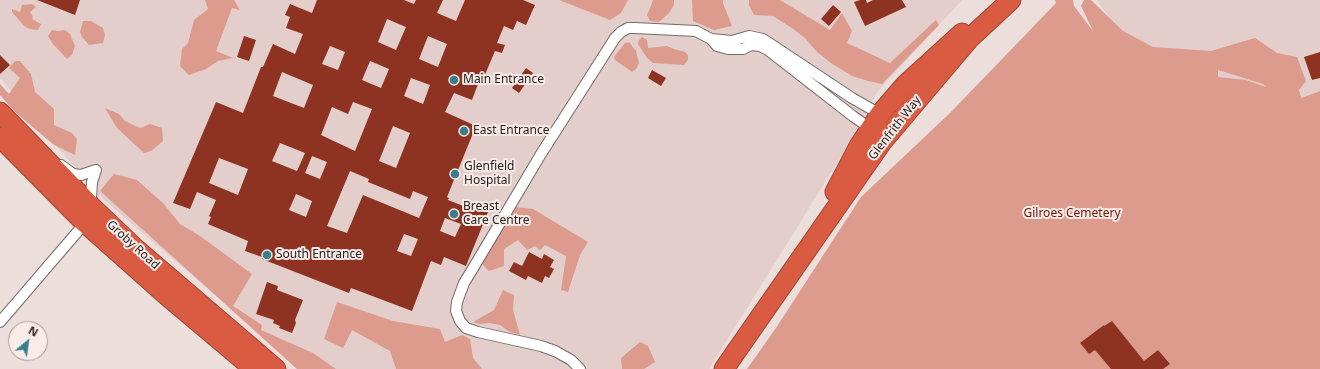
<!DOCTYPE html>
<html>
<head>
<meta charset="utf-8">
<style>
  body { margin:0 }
  #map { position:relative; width:1320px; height:369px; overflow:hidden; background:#ebdedb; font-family:"Noto Sans",sans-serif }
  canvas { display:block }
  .north { position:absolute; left:8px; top:321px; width:40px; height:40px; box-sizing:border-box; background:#f8ebe8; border:1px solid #a49b98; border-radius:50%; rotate:29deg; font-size:11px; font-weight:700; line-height:16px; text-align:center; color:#262220 }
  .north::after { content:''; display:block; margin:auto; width:14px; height:18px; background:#397e8c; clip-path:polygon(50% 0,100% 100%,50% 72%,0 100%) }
</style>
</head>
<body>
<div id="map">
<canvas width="1320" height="369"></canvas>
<div class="north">N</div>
</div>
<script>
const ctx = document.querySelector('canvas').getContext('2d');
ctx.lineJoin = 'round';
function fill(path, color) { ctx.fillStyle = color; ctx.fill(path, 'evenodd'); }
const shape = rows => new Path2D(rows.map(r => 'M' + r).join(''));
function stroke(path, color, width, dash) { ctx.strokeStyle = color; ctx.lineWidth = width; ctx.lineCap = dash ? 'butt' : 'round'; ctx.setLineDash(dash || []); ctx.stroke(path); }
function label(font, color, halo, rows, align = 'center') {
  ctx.font = font + ' "Noto Sans",sans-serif'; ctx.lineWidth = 4; ctx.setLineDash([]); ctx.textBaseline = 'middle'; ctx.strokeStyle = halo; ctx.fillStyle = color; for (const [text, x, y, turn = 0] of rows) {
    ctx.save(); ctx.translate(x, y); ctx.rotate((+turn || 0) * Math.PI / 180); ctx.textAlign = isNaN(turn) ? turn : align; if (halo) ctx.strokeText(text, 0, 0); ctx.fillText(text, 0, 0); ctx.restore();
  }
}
const built = shape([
  [0,0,962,0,878,91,842,155,709,369,302,369,96,193,0,78],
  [1097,0,1320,0,1320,91,1297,99,1144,68]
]);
const green = shape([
  [205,0,234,0,240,10,232,8,216,51,233,58,218,61,206,69,189,75,180,66,182,49,188,43,194,20,208,9],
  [559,0,628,0,621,13,610,20],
  [653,0,674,0,674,5,669,13,659,22,650,21,647,15,651,6],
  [692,0,723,0,723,3,732,26,714,30,693,21],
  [749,0,780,0,830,30,842,13,852,31,847,43,890,63,936,20,939,25,882,84,868,81,852,76,831,63,817,52,805,38,792,28,773,16,754,15,749,5],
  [1055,0,1073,0,1074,6,1093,31,1081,6,1084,0,1091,0,1123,31,1153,47,1211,51,1255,38,1277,53,1297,57,1306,81,1299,90,1301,98,1320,91,1320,369,747,369,776,328,861,197,951,112,1056,3],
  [1218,70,1263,84,1266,87,1246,80,1218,77],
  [32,4,36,7,30,12,33,16,32,19,41,24,38,30,30,29,24,26,12,12,12,9,20,12,22,5],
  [83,21,91,21,103,28,105,35,103,43,89,45,82,37,80,32],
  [52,30,58,31,65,30,70,34,75,46,72,55,67,59,53,44,49,38,48,36],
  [642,37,647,40,648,48,667,46,674,49,685,52,688,55,688,60,684,65,653,63,647,58,638,44,639,40],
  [629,42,636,51,639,63,636,69,632,72,615,60,614,57,625,43],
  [15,61,20,61,31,74,35,92,54,109,54,125,72,133,77,139,75,155,54,145,16,113,0,95,0,84,9,94,20,78,9,68],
  [105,108,119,114,125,121,140,128,150,124,162,128,163,141,151,151,144,153,117,128],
  [114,174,137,180,163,203,180,224,200,236,252,274,233,306,262,325,261,330,313,353,336,369,297,369,100,191],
  [516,207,533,209,588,242,580,255,568,292,561,290,566,256,545,245,540,250,535,246,527,250,518,240,504,249,504,266,489,271,481,263],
  [503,290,514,295,513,310,520,335,508,331,500,325,489,323,480,324,473,322,494,310],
  [337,302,393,321,440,329,445,342,462,335,470,339,473,358,482,369,396,369,390,351,352,330,343,348,324,339],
  [640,342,648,346,655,362,644,369,622,369,621,358]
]);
const building = shape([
  [37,0,80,0,75,15],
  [317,0,404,0,414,4,416,0,443,0,437,13,456,21,465,0,523,0,535,5,526,25,517,21,513,30,504,26,497,43,505,45,502,53,495,51,484,77,481,76,472,100,454,93,445,112,476,126,447,197,449,198,448,200,466,207,468,204,488,212,466,266,444,257,441,265,431,261,412,311,351,288,349,293,262,259,262,257,245,251,248,241,208,224,211,217,209,216,216,200,197,192,190,209,173,203,216,102,243,113,261,67,263,67,273,44,295,54,303,34,286,28,290,17,285,15,290,4,312,13],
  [387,19,406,27,396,50,378,42],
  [428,36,447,44,438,67,419,59],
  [330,46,345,52,338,70,322,64],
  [370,61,389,69,381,88,362,80],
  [282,72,313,85,304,108,273,96],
  [411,78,430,85,423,104,404,96],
  [353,102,372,109,355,151,321,135,332,107,348,114],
  [393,126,410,133,396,168,379,161],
  [280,143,305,153,297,171,272,161],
  [312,156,327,162,320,179,305,173],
  [219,158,248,169,238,195,209,183],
  [350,171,369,179,368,182,410,199,413,191,428,197,419,218,363,195,347,233,327,226],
  [296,194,312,201,306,217,289,210],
  [445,218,461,224,455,237,440,231],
  [404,234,418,239,411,256,397,251],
  [860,0,866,0,867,3,873,0,902,0,906,7,865,26,854,2],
  [833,5,841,12,829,26,821,19],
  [244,36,256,40,249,61,237,57],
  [1320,52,1320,78,1312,80,1304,57],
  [0,55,10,65,0,74],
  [526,68,533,73,519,93,512,88],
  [652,70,666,78,661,86,648,78],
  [529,252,542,259,544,254,554,260,550,267,554,269,549,278,545,276,542,283,528,276,526,280,509,271,514,262,522,266],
  [267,282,278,286,277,290,303,300,295,320,296,323,292,333,279,328,280,326,273,323,274,320,256,314],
  [1112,321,1144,361,1158,350,1170,364,1163,369,1111,369,1095,350,1089,354,1080,343,1104,325,1104,326]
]);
const street = shape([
  [711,39,717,46,728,49,743,49,751,45,760,46,768,50,854,117,870,128],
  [61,165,73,174,81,175,96,170],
  [93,205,91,198,92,182,96,170],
  [0,322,85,223],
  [580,369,571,360,555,351,541,346,478,332,466,328,460,321,456,311,457,302,464,283,475,265,541,154,615,38,621,32,628,28,635,28,696,31,711,39,732,41,749,36,763,39,852,98,880,114]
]);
const highway = shape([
  [0,112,93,208,136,249,276,369],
  [0,137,85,223,166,295,254,369],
  [835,192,859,146,880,114,906,84,962,33],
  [724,369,882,142,970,38,1011,0]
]);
const markers = [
  [454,80,5,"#397e8c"],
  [464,131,5,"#397e8c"],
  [455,174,5,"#397e8c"],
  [454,214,5,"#397e8c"],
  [267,255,5,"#397e8c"]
];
const poiNames = [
  ["Main Entrance",463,80],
  ["East Entrance",473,131],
  ["Glenfield",464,167],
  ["Hospital",464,181],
  ["Breast",463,207],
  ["Care Centre",463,221],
  ["South Entrance",276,255]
];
const streetNames = [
  ["Glenfrith Way",895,128,-52],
  ["Groby Road",133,245,42]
];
const parkNames = [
  ["Gilroes Cemetery",1072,214]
];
fill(built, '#e3cecb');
fill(green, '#dd9b8d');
fill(building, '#8e3321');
stroke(street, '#756b68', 12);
stroke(highway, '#9a4736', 21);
stroke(street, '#fff', 10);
stroke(highway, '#d95b42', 19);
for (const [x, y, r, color] of markers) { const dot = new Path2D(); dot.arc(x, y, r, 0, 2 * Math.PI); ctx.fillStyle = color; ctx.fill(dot); stroke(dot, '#f8ebe8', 1.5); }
label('12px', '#262220', '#f8ebe8', poiNames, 'left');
label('12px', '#262220', '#f8ebe8', streetNames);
label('12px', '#6c1200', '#f8ebe8', parkNames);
</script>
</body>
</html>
